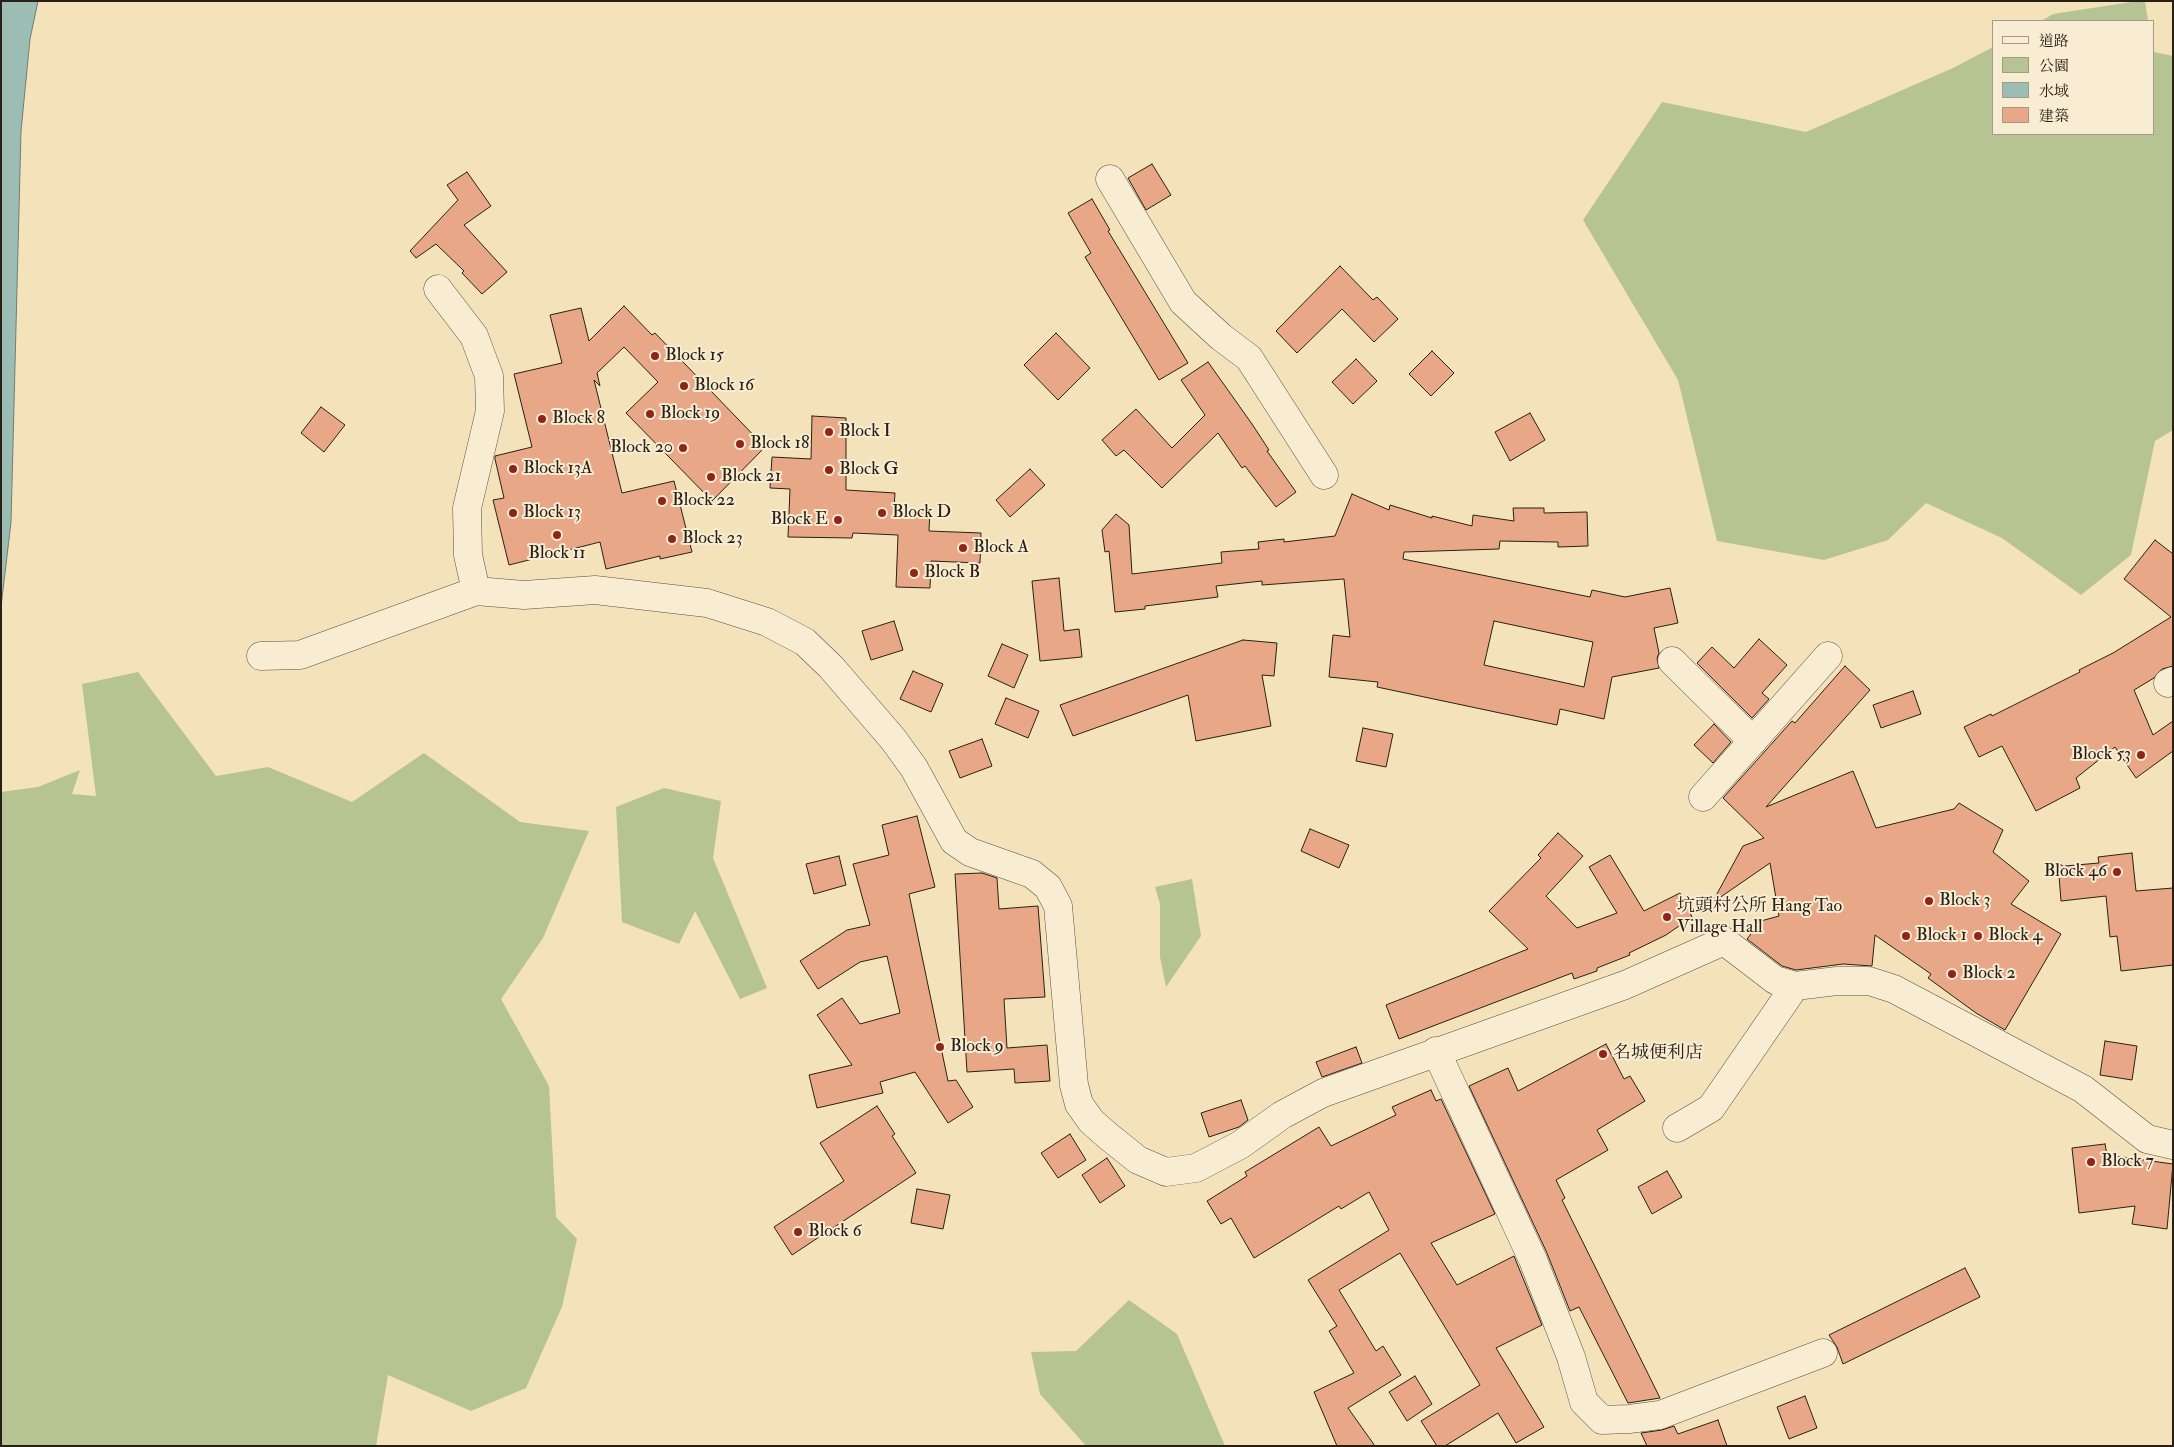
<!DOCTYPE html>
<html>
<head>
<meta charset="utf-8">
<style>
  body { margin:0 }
  #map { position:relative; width:2174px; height:1447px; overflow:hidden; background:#f4e2bb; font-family:"IM FELL Double Pica","Noto Serif TC",serif }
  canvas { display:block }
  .frame { position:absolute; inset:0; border:2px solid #282017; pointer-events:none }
  .legend { position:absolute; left:1992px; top:20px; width:162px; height:115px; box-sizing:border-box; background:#f8ecd3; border:1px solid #a59a88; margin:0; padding:6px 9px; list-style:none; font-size:15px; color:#282017 }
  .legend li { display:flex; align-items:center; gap:10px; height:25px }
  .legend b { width:25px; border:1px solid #a59a88 }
</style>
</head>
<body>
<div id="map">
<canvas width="2174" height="1447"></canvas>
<div class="frame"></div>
<ul class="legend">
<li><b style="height:6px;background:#f8ecd3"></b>道路</li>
<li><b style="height:14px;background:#b6c494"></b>公園</li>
<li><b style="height:14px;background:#9cbdb4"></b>水域</li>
<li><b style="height:14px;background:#e8a888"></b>建築</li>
</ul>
</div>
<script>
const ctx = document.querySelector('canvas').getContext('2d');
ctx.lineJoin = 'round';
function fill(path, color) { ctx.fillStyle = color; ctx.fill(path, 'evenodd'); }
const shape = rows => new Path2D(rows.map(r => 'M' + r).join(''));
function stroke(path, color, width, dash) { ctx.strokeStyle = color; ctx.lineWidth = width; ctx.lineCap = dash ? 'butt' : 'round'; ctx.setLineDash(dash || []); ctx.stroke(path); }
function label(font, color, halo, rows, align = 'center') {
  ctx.font = font + ' "IM FELL Double Pica","Noto Serif TC",serif'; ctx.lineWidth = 4; ctx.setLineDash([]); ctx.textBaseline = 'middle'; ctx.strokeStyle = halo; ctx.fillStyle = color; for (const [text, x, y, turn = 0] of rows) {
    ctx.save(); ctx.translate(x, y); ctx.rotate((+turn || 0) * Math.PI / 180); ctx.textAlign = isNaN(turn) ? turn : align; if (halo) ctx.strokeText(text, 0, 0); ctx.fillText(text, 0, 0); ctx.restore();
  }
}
const green = shape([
  [2138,1,2145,1,2148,21,2041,21,2053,14],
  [1993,47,1993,134,2153,134,2153,49,2154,52,2173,56,2173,430,2155,441,2131,555,2081,595,2002,538,1926,503,1888,540,1824,560,1717,541,1678,380,1583,220,1662,102,1806,132,1953,68],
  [138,672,216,776,268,767,352,802,424,753,520,822,589,831,543,938,501,999,549,1086,556,1217,577,1239,562,1307,526,1388,471,1411,388,1375,376,1446,1,1446,1,792,38,787,80,770,72,794,96,796,82,684],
  [664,788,721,801,713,858,767,988,740,999,695,911,679,944,622,922,616,807],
  [1192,879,1201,936,1166,987,1160,957,1160,904,1155,887],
  [1129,1300,1177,1334,1225,1446,1086,1446,1040,1394,1031,1352,1076,1351]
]);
const water = shape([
  [1,1,38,1,30,39,21,131,11,522,1,607,1,1]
]);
const building = shape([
  [1152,164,1171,195,1146,210,1128,178,1152,164],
  [467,172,491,206,464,225,507,272,482,294,462,273,464,271,436,244,416,258,410,251,458,200,447,185,467,172],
  [1092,199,1110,230,1108,231,1188,363,1159,380,1085,257,1091,253,1068,213,1092,199],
  [1340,266,1373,300,1377,297,1398,319,1374,342,1342,309,1297,353,1276,331,1340,266],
  [624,306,652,335,655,333,765,447,712,501,626,413,658,382,624,347,597,373,600,386,594,380,622,493,674,481,692,552,660,559,660,556,606,569,600,542,509,565,493,500,504,498,495,459,495,456,532,447,514,374,562,363,550,315,581,308,589,341,624,306],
  [1056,333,1090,368,1058,400,1024,365,1056,333],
  [1432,351,1454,373,1431,396,1409,374,1432,351],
  [1356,359,1377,381,1353,404,1332,382,1356,359],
  [1208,362,1252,424,1269,450,1267,451,1296,492,1276,507,1245,466,1242,468,1218,433,1162,488,1124,450,1116,456,1102,440,1136,409,1172,448,1205,415,1181,380,1208,362],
  [321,407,345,425,324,452,301,433,321,407],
  [1530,413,1545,440,1510,461,1495,432,1530,413],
  [812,416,846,418,846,490,895,493,894,509,930,510,929,531,981,533,980,563,931,561,930,588,896,587,898,535,853,533,852,538,788,537,790,489,770,488,772,457,811,459,812,416],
  [1030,469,1045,485,1010,517,996,500,1030,469],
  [1352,494,1389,510,1390,505,1432,518,1432,516,1472,526,1473,515,1514,521,1513,508,1544,508,1544,513,1587,512,1588,546,1558,547,1558,542,1500,541,1499,549,1404,552,1403,559,1590,597,1592,590,1625,597,1670,588,1678,623,1654,628,1659,653,1657,658,1659,668,1612,677,1604,719,1560,709,1557,725,1377,687,1378,682,1329,677,1333,635,1350,637,1344,579,1262,585,1262,581,1216,586,1218,597,1145,606,1145,609,1115,612,1109,551,1105,552,1102,530,1116,514,1129,525,1132,574,1222,563,1221,552,1259,549,1258,542,1284,539,1284,542,1335,536,1352,494],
  [1494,621,1593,642,1584,687,1484,665,1494,621],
  [2155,540,2173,554,2173,666,2162,669,2154,678,2134,690,2153,735,2173,721,2173,751,2136,778,2115,747,2076,778,2080,788,2036,811,2002,746,1979,757,1964,727,1991,714,1992,716,2080,672,2079,670,2113,653,2171,617,2124,579,2155,540],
  [1059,578,1064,631,1079,629,1082,657,1040,661,1032,581,1059,578],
  [894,621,903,650,871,660,862,631,894,621],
  [1759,639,1787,665,1762,693,1769,699,1752,718,1697,663,1712,647,1734,668,1759,639],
  [1243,640,1277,643,1274,676,1262,675,1271,726,1196,741,1188,695,1073,736,1060,705,1243,640],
  [1002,644,1028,655,1014,688,988,676,1002,644],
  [1845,666,1870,690,1766,807,1853,771,1876,828,1954,809,1959,803,2003,830,1993,852,2029,881,2011,904,2061,934,2005,1030,1976,1013,1928,978,1931,974,1875,935,1872,966,1843,964,1796,970,1782,966,1747,939,1761,921,1779,916,1770,863,1712,903,1743,846,1764,838,1723,798,1792,721,1795,723,1845,666],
  [913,671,943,684,931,712,900,699,913,671],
  [1913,691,1921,714,1881,728,1873,705,1913,691],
  [1006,698,1039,711,1028,738,995,724,1006,698],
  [1714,724,1731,742,1713,763,1694,745,1714,724],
  [1363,728,1393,734,1386,767,1356,761,1363,728],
  [982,739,992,766,960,778,949,751,982,739],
  [917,816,935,887,909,894,948,1081,956,1080,973,1107,948,1123,915,1072,880,1082,883,1093,817,1108,809,1075,852,1065,817,1015,842,998,860,1024,900,1013,887,956,860,962,818,989,800,961,847,930,870,925,853,864,889,855,882,825,917,816],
  [1310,829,1349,845,1339,868,1301,851,1310,829],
  [1558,833,1583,856,1546,896,1577,928,1617,913,1589,867,1610,855,1644,911,1680,893,1692,917,1666,935,1629,953,1630,955,1597,968,1597,971,1574,979,1572,973,1399,1039,1386,1005,1528,949,1489,911,1541,858,1538,855,1558,833],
  [2132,853,2136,891,2173,888,2173,965,2121,971,2117,936,2110,937,2106,896,2061,901,2058,863,2066,868,2065,866,2099,863,2098,857,2132,853],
  [839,856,846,885,814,894,806,864,839,856],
  [982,873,997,878,999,909,1038,906,1045,997,1004,999,1007,1048,1047,1045,1050,1081,1015,1083,1014,1069,967,1072,955,874,982,873],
  [2105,1041,2137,1046,2132,1080,2100,1075,2105,1041],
  [1606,1044,1624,1079,1630,1076,1645,1101,1597,1130,1608,1150,1556,1180,1565,1198,1562,1200,1660,1398,1628,1403,1579,1307,1570,1311,1547,1253,1469,1086,1508,1068,1518,1091,1606,1044],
  [1356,1047,1362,1063,1322,1077,1316,1062,1356,1047],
  [1431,1090,1436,1101,1441,1099,1495,1214,1431,1243,1457,1285,1514,1256,1542,1325,1496,1348,1544,1427,1516,1443,1498,1413,1445,1446,1437,1446,1421,1421,1480,1385,1400,1253,1339,1290,1376,1351,1383,1346,1401,1375,1348,1408,1375,1446,1337,1446,1314,1392,1354,1373,1329,1331,1337,1326,1308,1280,1389,1230,1369,1192,1341,1209,1339,1206,1254,1258,1231,1218,1221,1224,1207,1201,1247,1176,1245,1172,1319,1127,1331,1146,1396,1115,1392,1107,1431,1090],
  [1241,1100,1248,1120,1239,1127,1209,1137,1201,1113,1241,1100],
  [877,1106,895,1134,892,1136,916,1173,792,1255,774,1227,844,1181,820,1143,877,1106],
  [1070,1134,1086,1160,1058,1178,1041,1153,1070,1134],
  [2105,1144,2107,1155,2173,1164,2167,1229,2132,1224,2135,1206,2079,1213,2072,1148,2105,1144],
  [1107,1158,1125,1186,1100,1203,1082,1175,1107,1158],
  [1667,1171,1682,1197,1652,1214,1638,1187,1667,1171],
  [917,1189,950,1195,943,1229,911,1223,917,1189],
  [1965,1268,1980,1297,1843,1364,1837,1347,1829,1335,1965,1268],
  [1415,1376,1432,1404,1407,1421,1389,1392,1415,1376],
  [1805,1396,1817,1428,1789,1439,1777,1407,1805,1396],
  [1718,1420,1727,1446,1647,1446,1641,1433,1662,1430,1674,1426,1678,1434,1718,1420]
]);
const minor = shape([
  [1110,179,1183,302,1221,337,1249,358,1324,475],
  [438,289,474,336,489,376,490,411,467,508,468,555,476,591],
  [261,656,300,655,476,591,524,595,595,590,707,603,767,622,805,642,831,667,893,739,914,768,954,841,970,852,1032,874,1048,887,1058,906,1074,1085,1079,1104,1091,1121,1108,1136,1138,1160,1166,1172,1196,1168,1240,1145,1282,1115,1323,1093,1625,985,1724,941,1775,980,1795,986,1837,981,1869,981,1894,989,2083,1089,2147,1139,2173,1145],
  [1672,661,1753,741],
  [2168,683,2173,681],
  [1703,797,1828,656],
  [1436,1051,1533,1260,1571,1357,1584,1402,1602,1420,1629,1419,1660,1415,1823,1353],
  [1677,1128,1711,1108,1795,986]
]);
const markers = [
  [655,356,5,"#8f2418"],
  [684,386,5,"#8f2418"],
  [650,414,5,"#8f2418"],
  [542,419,5,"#8f2418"],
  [829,432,5,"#8f2418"],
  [740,444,5,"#8f2418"],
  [683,448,5,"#8f2418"],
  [513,469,5,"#8f2418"],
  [829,470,5,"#8f2418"],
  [711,477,5,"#8f2418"],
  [662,501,5,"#8f2418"],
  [513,513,5,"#8f2418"],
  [882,513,5,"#8f2418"],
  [838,520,5,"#8f2418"],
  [557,535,5,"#8f2418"],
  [672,539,5,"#8f2418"],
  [963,548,5,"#8f2418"],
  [914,573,5,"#8f2418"],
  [2141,755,5,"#8f2418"],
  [2117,872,5,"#8f2418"],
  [1929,901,5,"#8f2418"],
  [1667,917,5,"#8f2418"],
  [1906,936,5,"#8f2418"],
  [1978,936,5,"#8f2418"],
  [1952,974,5,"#8f2418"],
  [940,1047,5,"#8f2418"],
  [1603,1054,5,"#8f2418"],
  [2091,1162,5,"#8f2418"],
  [798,1232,5,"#8f2418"]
];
const poiNames = [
  ["Block 15",665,356],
  ["Block 16",694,386],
  ["Block 19",660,414],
  ["Block 8",552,419],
  ["Block I",839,432],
  ["Block 18",750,444],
  ["Block 20",673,448,"right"],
  ["Block 13A",523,469],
  ["Block G",839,470],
  ["Block 21",721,477],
  ["Block 22",672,501],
  ["Block 13",523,513],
  ["Block D",892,513],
  ["Block E",828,520,"right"],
  ["Block 23",682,539],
  ["Block A",973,548],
  ["Block 11",557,554,"center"],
  ["Block B",924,573],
  ["Block 53",2131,755,"right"],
  ["Block 46",2107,872,"right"],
  ["Block 3",1939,901],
  ["坑頭村公所 Hang Tao",1677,907],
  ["Village Hall",1677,928],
  ["Block 1",1916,936],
  ["Block 4",1988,936],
  ["Block 2",1962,974],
  ["Block 9",950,1047],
  ["名城便利店",1613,1054],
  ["Block 7",2101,1162],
  ["Block 6",808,1232]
];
fill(green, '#b6c494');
fill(water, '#9cbdb4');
stroke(water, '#6e7e75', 1);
fill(building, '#e8a888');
stroke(building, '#282017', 1);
stroke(minor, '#5b5040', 29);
stroke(minor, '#f8ecd3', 28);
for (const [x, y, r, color] of markers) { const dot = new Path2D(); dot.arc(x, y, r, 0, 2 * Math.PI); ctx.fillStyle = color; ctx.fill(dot); stroke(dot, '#f8ecd3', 2); }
label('18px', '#282017', '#f8ecd3', poiNames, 'left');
</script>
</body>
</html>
